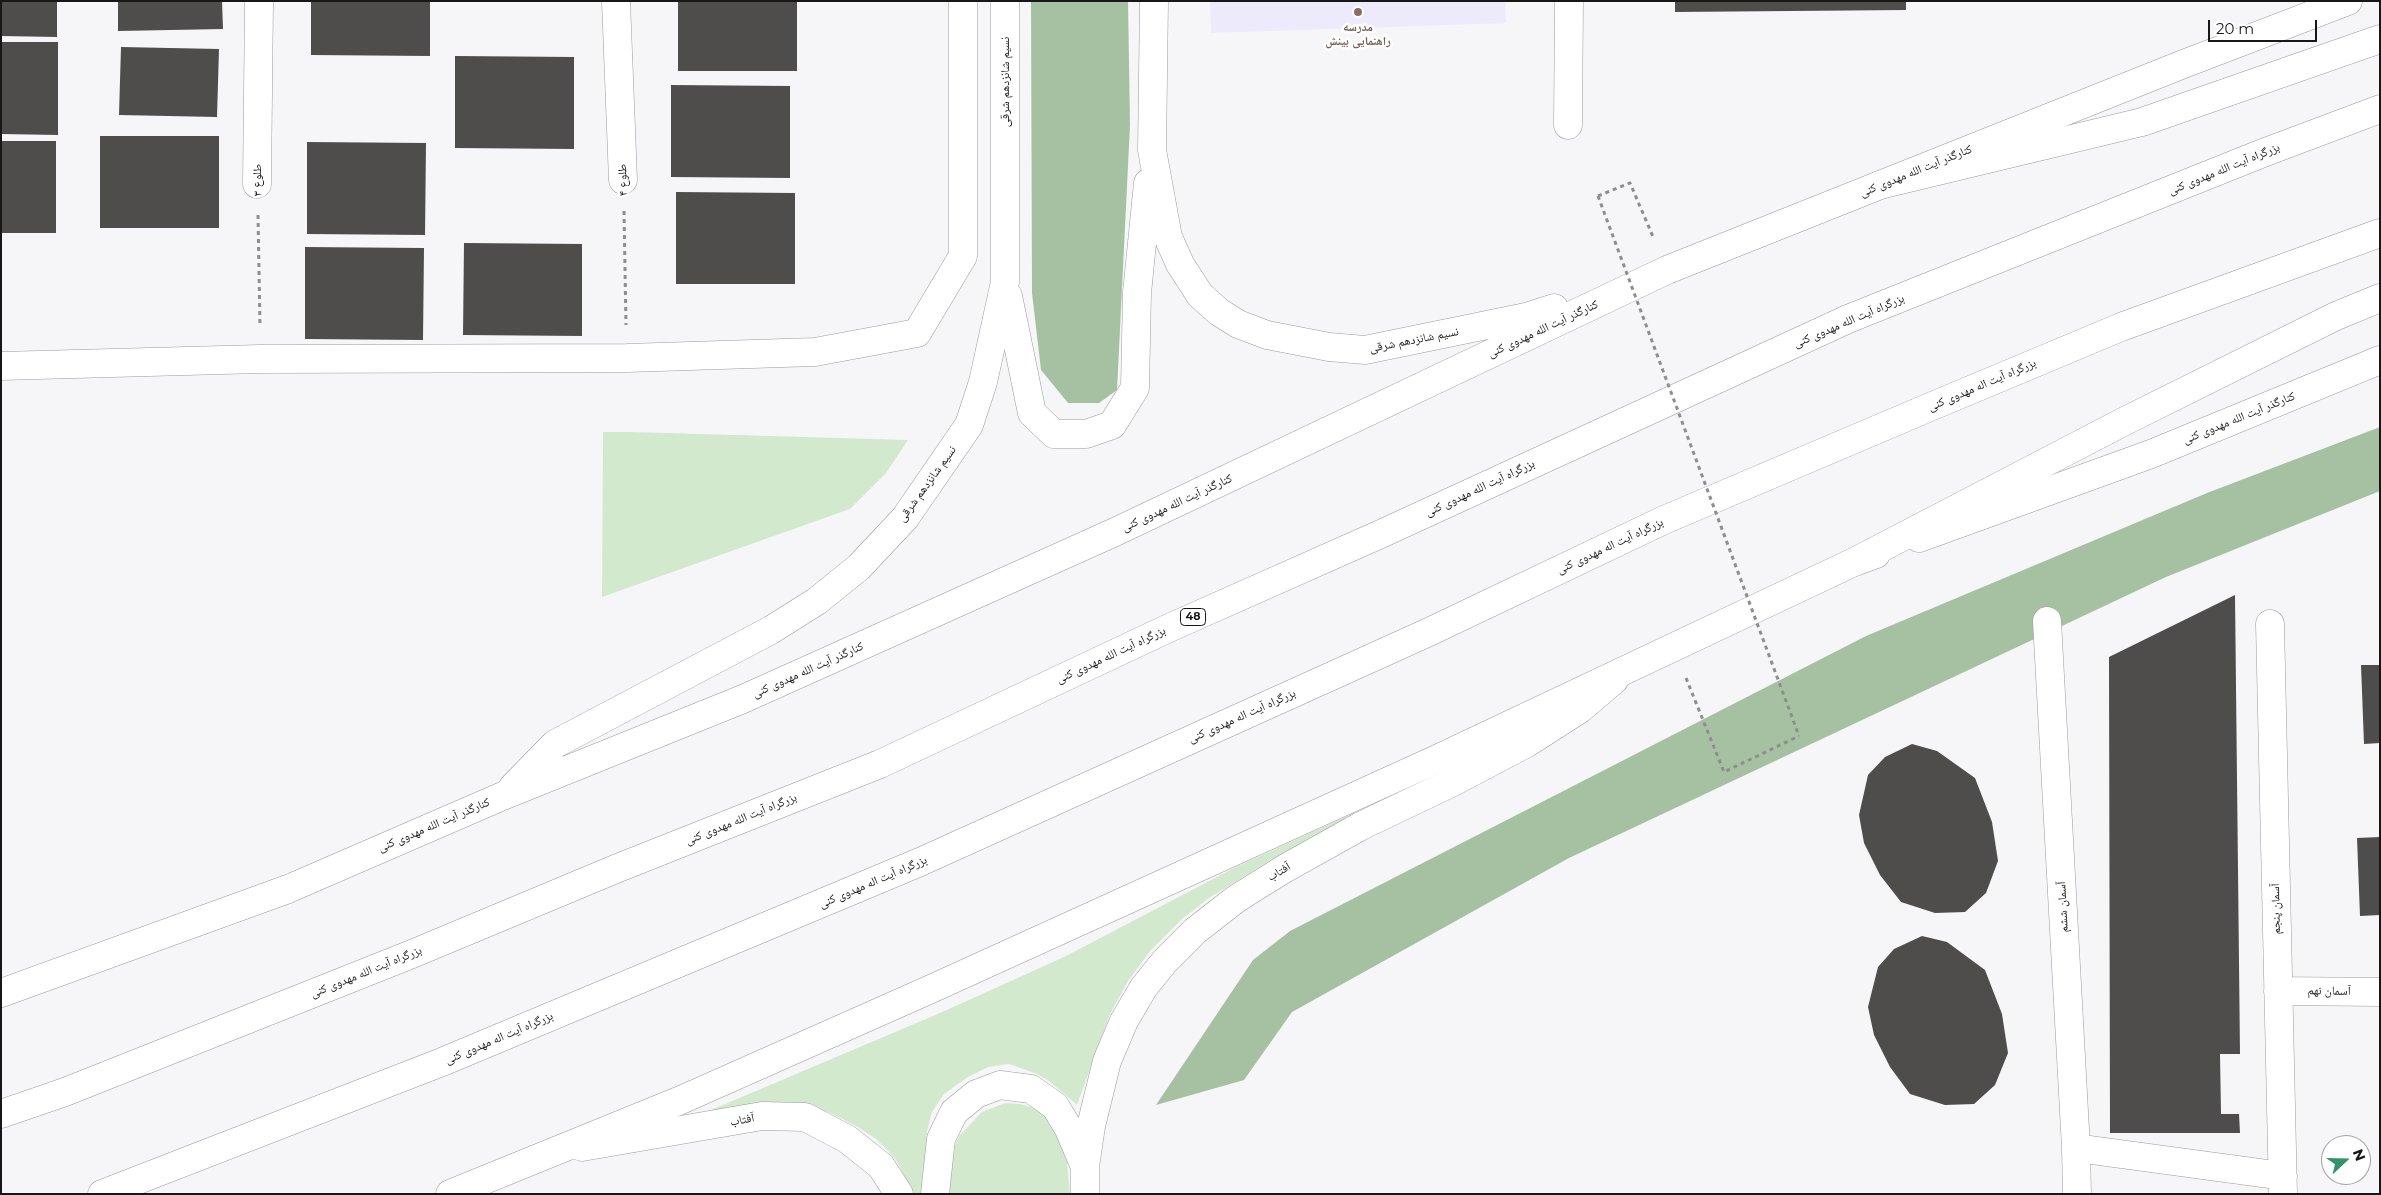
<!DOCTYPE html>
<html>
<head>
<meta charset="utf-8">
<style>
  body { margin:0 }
  #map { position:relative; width:2381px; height:1195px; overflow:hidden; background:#f6f6f8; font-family:Montserrat,sans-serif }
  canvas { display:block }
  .frame { position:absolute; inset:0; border:2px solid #171717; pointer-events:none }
  .north { position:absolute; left:2321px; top:1135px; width:50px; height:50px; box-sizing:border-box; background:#fff; border:1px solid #a2a2a2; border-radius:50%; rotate:69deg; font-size:14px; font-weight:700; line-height:20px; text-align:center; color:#171717 }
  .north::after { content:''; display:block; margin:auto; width:18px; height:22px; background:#34936c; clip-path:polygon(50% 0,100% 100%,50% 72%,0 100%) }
  .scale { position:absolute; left:2208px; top:20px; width:109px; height:22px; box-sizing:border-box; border:2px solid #171717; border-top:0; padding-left:6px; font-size:15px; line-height:18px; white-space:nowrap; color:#171717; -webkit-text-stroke:4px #fff; paint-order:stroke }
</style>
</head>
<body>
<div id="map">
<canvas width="2381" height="1195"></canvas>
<div class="frame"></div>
<div class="north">N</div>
<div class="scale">20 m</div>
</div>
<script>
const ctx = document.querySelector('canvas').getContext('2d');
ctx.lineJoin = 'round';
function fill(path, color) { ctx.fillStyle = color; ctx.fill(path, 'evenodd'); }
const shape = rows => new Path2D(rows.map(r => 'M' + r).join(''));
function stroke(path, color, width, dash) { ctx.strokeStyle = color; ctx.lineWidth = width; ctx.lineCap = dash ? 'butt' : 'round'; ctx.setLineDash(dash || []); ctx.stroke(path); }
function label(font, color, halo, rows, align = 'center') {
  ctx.font = font + ' Montserrat,"Noto Naskh Arabic",sans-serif'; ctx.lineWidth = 5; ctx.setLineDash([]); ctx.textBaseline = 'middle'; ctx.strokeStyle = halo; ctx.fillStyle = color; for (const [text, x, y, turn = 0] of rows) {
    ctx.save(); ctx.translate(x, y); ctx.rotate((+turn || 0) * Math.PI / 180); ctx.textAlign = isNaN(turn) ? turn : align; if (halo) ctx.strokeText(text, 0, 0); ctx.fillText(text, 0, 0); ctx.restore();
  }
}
const education = shape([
  [1210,1,1505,1,1506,23,1211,33]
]);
const green = shape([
  [603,432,632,432,908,440,886,473,850,509,602,597],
  [1448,770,1269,861,1209,898,1182,919,1151,950,1128,981,1110,1014,1077,1105,1049,1081,1037,1074,1009,1064,988,1067,968,1077,944,1094,932,1112,927,1131,926,1194,914,1194,895,1158,876,1139,858,1127,828,1112,801,1105,737,1106,678,1124,940,1013,1064,957,1236,867],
  [1005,1103,1020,1104,1034,1108,1046,1116,1056,1131,1062,1146,1067,1162,1070,1194,947,1194,955,1145,960,1135,982,1112]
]);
const forest = shape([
  [1031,1,1128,1,1130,125,1117,390,1099,403,1068,403,1041,370,1032,293],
  [2380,427,2380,491,2166,577,1569,858,1292,1012,1244,1080,1156,1105,1253,960,1290,931,1866,636,2207,493]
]);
const building = shape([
  [1,1,57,1,57,37,1,36],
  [118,1,222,1,223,29,118,31],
  [311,1,430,1,430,56,311,55],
  [678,1,797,1,797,71,678,71],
  [1675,1,1906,1,1906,10,1675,12],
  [1,42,58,42,58,135,1,134],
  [121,47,219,49,217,117,119,115],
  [455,56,574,57,574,149,455,148],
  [671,85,790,86,790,178,671,177],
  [100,136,219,136,219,228,100,228],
  [1,141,56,141,56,233,1,233],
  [307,142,426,143,425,235,307,234],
  [676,192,795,193,795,284,676,284],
  [464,243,582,244,582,336,463,335],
  [305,247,424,248,423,340,305,339],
  [2235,595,2240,1054,2220,1054,2221,1114,2239,1114,2240,1133,2110,1133,2109,657],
  [2361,665,2380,665,2380,743,2364,744],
  [1912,744,1937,751,1975,778,1992,822,1998,861,1986,893,1965,912,1935,913,1901,902,1880,875,1864,843,1859,815,1868,775,1885,757],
  [2380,837,2380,915,2360,916,2357,838],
  [1922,936,1947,942,1985,970,2002,1014,2008,1053,1995,1085,1974,1104,1945,1105,1910,1094,1890,1067,1874,1035,1868,1007,1878,967,1894,949]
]);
const path = shape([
  [1598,196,1630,183,1654,239],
  [624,211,626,325],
  [258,215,260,326],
  [1686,678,1724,772,1799,736]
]);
const minor = shape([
  [616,1,623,180],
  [1568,125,1569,1],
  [257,184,259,1],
  [1,366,260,359,627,358,815,352,917,333,963,256,963,1],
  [2047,621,2076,1148,2077,1194],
  [2270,624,2283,1194],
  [2278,991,2380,992],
  [582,1147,762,1116,805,1117,847,1139,881,1166,899,1194],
  [2076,1148,2283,1176],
  [935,1194,941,1139,954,1112,976,1094,1000,1085,1031,1089,1055,1106,1069,1129,1085,1167],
  [1085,1194,1085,1167,1091,1126,1107,1061,1124,1021,1144,987,1165,961,1195,931,1236,899,1284,869,1361,826,1453,782,1527,743,1580,709,1614,680]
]);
const major = shape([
  [1154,1,1152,150,1168,237,1180,264,1200,295,1219,312,1238,324,1267,335,1329,347,1365,350,1526,317,1554,308],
  [1008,296,1032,413,1054,434,1086,434,1112,425,1135,388,1137,293,1148,183],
  [1919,538,2151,454,2380,360],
  [513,787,555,744,771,630,817,601,859,567,905,518,969,425,983,382,1005,282,1005,1],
  [1,993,288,889,505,795,743,699,1115,532,1667,270,2181,65,2348,1],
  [450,1194,681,1100,931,989,1437,759,1854,562,1876,554]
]);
const highway = shape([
  [1880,185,2142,122,2380,39],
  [1854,562,2123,422,2336,316,2380,298],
  [1,1114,65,1092,412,954,618,868,880,764,1169,628,1383,533,1848,319,2263,153,2380,109],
  [102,1194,442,1062,920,862,1429,632,1664,520,1930,407,2121,327,2380,233]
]);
const pathBridge = shape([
  [1598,196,1799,736]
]);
const markers = [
  [1358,12,5,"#8d6e63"]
];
const shields = [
  [1193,617,25]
];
const shieldNames = [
  ["48",1193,617]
];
const educationNames = [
  ["مدرسه",1358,27],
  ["راهنمایی بینش",1358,41]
];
const streetNames = [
  ["نسیم شانزدهم شرقی",1005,82,-90],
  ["بزرگراه آیت الله مهدوی کنی",2224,169,-22],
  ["کنارگذر آیت الله مهدوی کنی",1916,171,-22],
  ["طلوع ۳",257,180,-90],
  ["طلوع ۴",623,180,-92],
  ["بزرگراه آیت الله مهدوی کنی",1849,321,-23],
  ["کنارگذر آیت الله مهدوی کنی",1543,329,-25],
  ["نسیم شانزدهم شرقی",1414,340,-11],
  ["بزرگراه آیت اله مهدوی کنی",1982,385,-23],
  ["کنارگذر آیت الله مهدوی کنی",2239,418,-22],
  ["نسیم شانزدهم شرقی",927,484,-54],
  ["بزرگراه آیت الله مهدوی کنی",1480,488,-25],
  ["کنارگذر آیت الله مهدوی کنی",1177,503,-25],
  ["بزرگراه آیت اله مهدوی کنی",1610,546,-25],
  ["بزرگراه آیت الله مهدوی کنی",1111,655,-25],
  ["کنارگذر آیت الله مهدوی کنی",808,670,-24],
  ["بزرگراه آیت اله مهدوی کنی",1242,716,-24],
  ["بزرگراه آیت الله مهدوی کنی",741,819,-22],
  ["کنارگذر آیت الله مهدوی کنی",434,825,-23],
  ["آفتاب",1279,872,-31],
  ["بزرگراه آیت اله مهدوی کنی",873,882,-23],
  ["آسمان ششم",2063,907,-93],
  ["آسمان پنجم",2276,909,-91],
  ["بزرگراه آیت الله مهدوی کنی",366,972,-22],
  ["آسمان نهم",2329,991,1],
  ["بزرگراه آیت اله مهدوی کنی",499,1038,-23],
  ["آفتاب",742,1120,-11]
];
fill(education, '#edeafb');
fill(green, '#d3e9ce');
fill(forest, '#a6c1a1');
fill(building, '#4e4d4c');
stroke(minor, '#9b9b9d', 29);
stroke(major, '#9b9b9d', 29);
stroke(highway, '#9b9b9d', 29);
stroke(path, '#8e8e8f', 3, [4, 4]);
stroke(minor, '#fff', 28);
stroke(major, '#fff', 28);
stroke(highway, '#fff', 28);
stroke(pathBridge, '#8e8e8f', 3, [4, 4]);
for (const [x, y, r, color] of markers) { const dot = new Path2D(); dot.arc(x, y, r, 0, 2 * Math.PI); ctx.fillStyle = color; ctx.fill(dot); stroke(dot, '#fff', 2); }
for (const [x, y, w] of shields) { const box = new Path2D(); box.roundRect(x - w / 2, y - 8.5, w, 17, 4); ctx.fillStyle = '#fff'; ctx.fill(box); stroke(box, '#171717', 1); }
label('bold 11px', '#171717', null, shieldNames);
label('bold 12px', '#785e54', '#fff', educationNames);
label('12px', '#171717', '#fff', streetNames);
</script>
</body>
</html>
